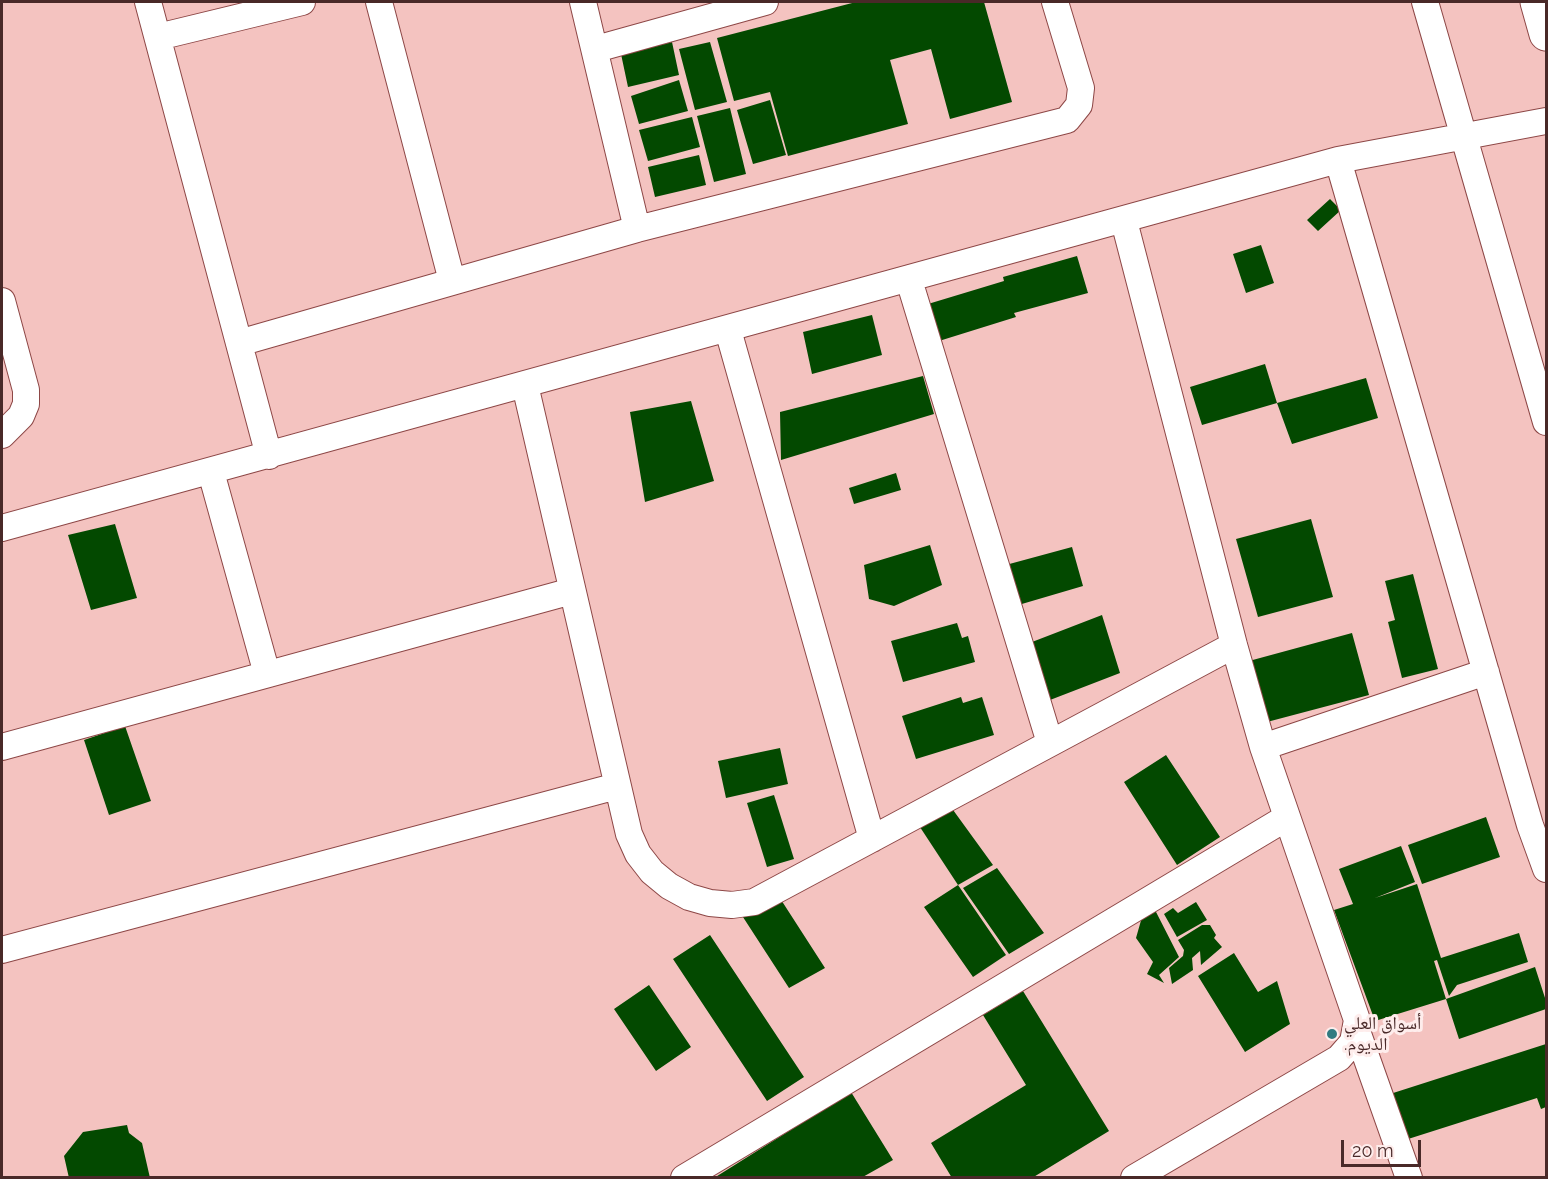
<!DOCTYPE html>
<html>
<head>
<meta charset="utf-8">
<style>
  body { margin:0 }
  #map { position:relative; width:1548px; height:1179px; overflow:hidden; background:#f4c3c0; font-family:Raleway,sans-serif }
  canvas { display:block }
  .frame { position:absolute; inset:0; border:3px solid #492928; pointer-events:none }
  .scale { position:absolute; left:1341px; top:1140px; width:80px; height:27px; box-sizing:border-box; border:3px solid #492928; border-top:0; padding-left:8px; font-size:18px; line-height:21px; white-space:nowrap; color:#492928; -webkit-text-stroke:4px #feedec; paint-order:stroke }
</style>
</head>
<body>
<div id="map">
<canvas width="1548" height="1179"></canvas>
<div class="frame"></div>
<div class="scale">20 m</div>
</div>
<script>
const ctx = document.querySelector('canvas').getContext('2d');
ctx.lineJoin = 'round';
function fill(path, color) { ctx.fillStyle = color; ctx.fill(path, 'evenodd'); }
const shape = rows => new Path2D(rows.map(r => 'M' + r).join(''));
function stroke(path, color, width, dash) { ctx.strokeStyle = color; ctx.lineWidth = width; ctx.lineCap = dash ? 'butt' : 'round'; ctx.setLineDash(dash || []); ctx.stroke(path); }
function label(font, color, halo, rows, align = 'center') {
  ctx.font = font + ' Raleway,"Noto Naskh Arabic",sans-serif'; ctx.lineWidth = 6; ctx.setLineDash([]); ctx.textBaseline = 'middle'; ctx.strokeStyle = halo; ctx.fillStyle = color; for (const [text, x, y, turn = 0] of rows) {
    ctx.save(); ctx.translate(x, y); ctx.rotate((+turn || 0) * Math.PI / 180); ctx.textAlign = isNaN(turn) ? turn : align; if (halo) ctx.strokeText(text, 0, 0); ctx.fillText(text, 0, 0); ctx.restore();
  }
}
const building = shape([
  [856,2,984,2,1012,102,950,119,931,49,890,60,908,124,788,156,770,92,734,101,717,38],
  [672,42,679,75,628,87,621,54],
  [710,42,727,102,695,110,679,49],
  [679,80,688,111,639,124,631,96],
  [770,100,786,155,753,164,737,110],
  [730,108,746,174,714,182,697,116],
  [692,117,700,147,648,161,639,130],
  [699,155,706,185,655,197,648,167],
  [1330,199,1341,210,1318,231,1307,220],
  [1261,245,1274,283,1246,293,1233,254],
  [1077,256,1088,293,1014,313,1016,317,939,341,928,304,1004,281,1003,277],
  [872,315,882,355,812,374,803,332],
  [1265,364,1277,403,1202,425,1190,387],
  [923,376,934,414,781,460,780,412],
  [1366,378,1378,418,1292,444,1277,403],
  [691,401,714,481,645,502,630,412],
  [896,473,901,490,854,504,849,488],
  [1311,519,1333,597,1258,617,1236,539],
  [115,524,137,598,91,610,68,535],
  [930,545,942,585,894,606,869,599,864,565],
  [1072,547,1083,586,1015,606,1002,566],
  [1413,574,1438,669,1402,678,1388,622,1395,620,1385,581],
  [1102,615,1120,673,1050,700,1032,642],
  [957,623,962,638,968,636,975,662,903,682,891,641],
  [1352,633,1369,695,1267,722,1249,661],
  [961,697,963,703,982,697,994,735,916,759,902,716],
  [125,726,151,801,109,815,84,740],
  [780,748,788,784,726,798,718,761],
  [1166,755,1220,837,1177,865,1124,782],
  [774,795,794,859,767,867,747,803],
  [948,803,993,865,958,885,916,821],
  [1486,817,1500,857,1422,884,1408,845],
  [1401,846,1415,882,1375,898,1417,884,1441,958,1519,933,1528,962,1457,985,1449,996,1437,960,1434,961,1446,999,1375,1021,1334,910,1353,904,1339,869],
  [997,868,1044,933,1009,954,963,888],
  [958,885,1006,955,973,977,924,907],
  [776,892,825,968,789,988,741,914],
  [1196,902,1207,920,1177,937,1164,914,1173,908,1178,913],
  [1155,910,1179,957,1159,975,1164,983,1147,974,1153,962,1136,938,1142,917],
  [1202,925,1210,925,1216,935,1214,938,1222,947,1201,965,1200,951,1192,958,1193,970,1172,984,1169,968,1183,956,1184,950,1178,940],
  [710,935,804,1077,767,1101,673,959],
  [1234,953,1258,992,1277,981,1290,1024,1245,1052,1198,976],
  [1535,967,1546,1001,1546,1009,1459,1039,1446,999],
  [649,985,691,1047,656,1071,614,1009],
  [1023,991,1109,1131,1032,1178,952,1178,931,1143,1026,1085,983,1015],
  [1546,1044,1546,1107,1541,1109,1537,1098,1405,1140,1390,1094],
  [851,1092,893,1160,861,1178,714,1178],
  [127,1125,129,1133,142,1143,150,1178,69,1178,64,1156,83,1132]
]);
const minor = shape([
  [148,2,269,456],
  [379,2,452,281],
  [583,2,637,229],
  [1425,2,1546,422],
  [158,37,302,2],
  [596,49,765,2],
  [1338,160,1530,825,1546,869],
  [1124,221,1234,645,1263,747,1357,1020,1353,1042,1339,1058,1134,1178],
  [909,280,1050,743],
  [2,301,26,390,26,404,21,416,2,435],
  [728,330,872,839],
  [239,343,637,229,1067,120,1079,105,1081,88,1055,2],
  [525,385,629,834,638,854,652,872,669,886,689,897,710,903,732,905,754,902,1234,645],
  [211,472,267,674],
  [2,528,1338,160,1546,121],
  [2,747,572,591],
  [1263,747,1486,672],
  [2,950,617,786],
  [1357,1031,1409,1178],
  [684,1178,1286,818]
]);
const major = shape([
  [1537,2,1546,34]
]);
const markers = [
  [1332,1034,6,"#317a80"]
];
const poiNames = [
  ["أسواق العلي",1344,1024],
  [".الديوم",1344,1045]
];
fill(building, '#034900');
stroke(minor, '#8d4746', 28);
stroke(major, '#8d4746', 35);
stroke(minor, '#fff', 26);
stroke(major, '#fff', 33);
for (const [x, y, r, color] of markers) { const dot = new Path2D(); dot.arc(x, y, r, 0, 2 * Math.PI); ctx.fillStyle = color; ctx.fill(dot); stroke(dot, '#feedec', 2); }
label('18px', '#492928', '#feedec', poiNames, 'left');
</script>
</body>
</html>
